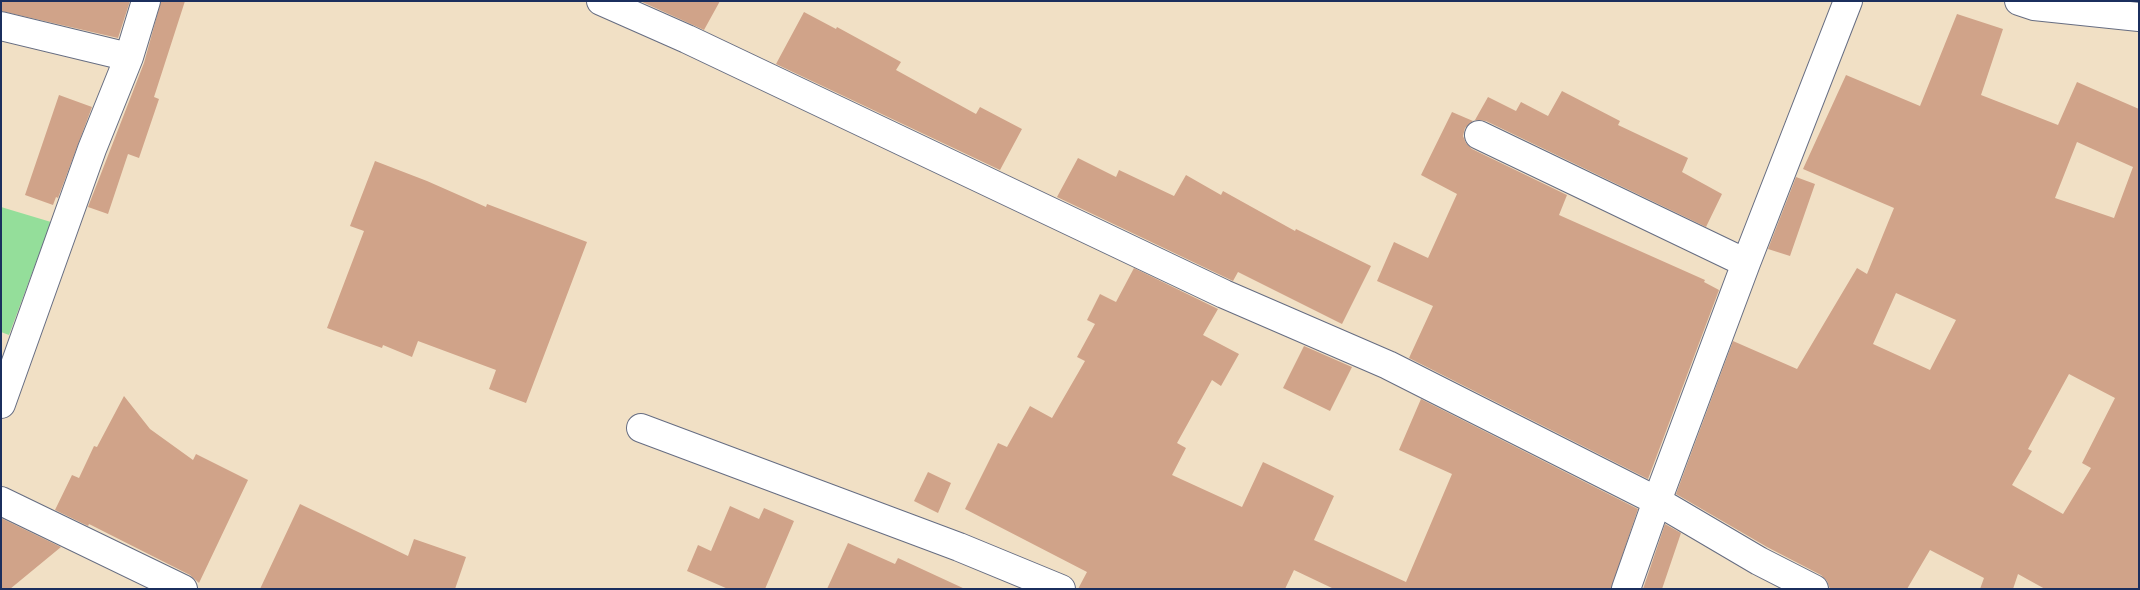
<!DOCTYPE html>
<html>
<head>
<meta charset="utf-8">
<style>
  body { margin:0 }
  #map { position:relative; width:2140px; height:590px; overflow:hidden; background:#f1e0c5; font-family:"Playpen Sans",sans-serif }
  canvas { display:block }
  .frame { position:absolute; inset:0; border:2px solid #1b2f5e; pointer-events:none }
</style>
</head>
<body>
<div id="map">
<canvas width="2140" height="590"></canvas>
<div class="frame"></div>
</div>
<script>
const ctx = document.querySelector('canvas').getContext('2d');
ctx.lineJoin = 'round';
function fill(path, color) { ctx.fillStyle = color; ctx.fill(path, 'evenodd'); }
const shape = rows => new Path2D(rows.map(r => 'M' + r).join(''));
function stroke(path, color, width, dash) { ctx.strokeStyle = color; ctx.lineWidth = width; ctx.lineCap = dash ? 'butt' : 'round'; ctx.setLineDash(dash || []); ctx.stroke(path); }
const green = shape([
  [1,207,51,222,9,335,1,332]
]);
const building = shape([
  [1,1,130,1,118,38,1,11],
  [161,1,185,1,154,97,159,99,139,158,128,154,108,214,88,207,144,63],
  [640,1,720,1,704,30],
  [804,12,836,29,837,27,901,62,896,70,976,114,980,107,1022,129,1000,170,776,64],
  [1957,14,2003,29,1981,95,2058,125,2077,82,2139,109,2139,589,2045,589,2018,574,2013,589,1980,589,1984,578,1930,550,1907,589,1830,589,1827,581,1821,575,1767,547,1676,494,1733,341,1797,369,1857,268,1867,274,1894,208,1803,169,1846,75,1920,106],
  [2077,142,2133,167,2114,218,2055,198],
  [1896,293,1956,320,1930,370,1873,344],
  [2069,374,2115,398,2082,463,2091,468,2063,514,2012,485,2032,451,2028,449],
  [1562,91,1620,121,1618,125,1688,158,1682,172,1722,194,1706,227,1486,121,1475,120,1488,97,1516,111,1521,102,1548,116],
  [59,95,92,107,58,198,56,197,53,205,25,195],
  [1452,112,1473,121,1465,128,1463,136,1466,143,1472,149,1567,195,1559,215,1705,280,1704,282,1719,290,1648,479,1409,358,1433,306,1377,281,1394,242,1428,258,1457,194,1421,175],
  [1078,158,1116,177,1119,170,1174,196,1186,175,1221,195,1223,191,1295,231,1296,229,1371,266,1342,324,1238,272,1233,281,1057,197],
  [375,161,427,181,486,207,487,204,587,242,526,403,489,389,496,370,418,341,412,357,383,345,382,348,327,328,364,231,350,226],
  [1796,177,1815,184,1790,256,1768,249],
  [1134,268,1218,309,1203,335,1239,354,1221,386,1212,380,1177,443,1186,448,1172,475,1242,507,1263,462,1334,496,1314,540,1406,582,1452,474,1399,450,1421,399,1638,509,1611,589,1334,589,1294,570,1285,589,1078,589,1087,572,965,509,998,443,1007,447,1030,406,1052,418,1085,361,1077,357,1095,324,1087,320,1100,294,1116,302],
  [1304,346,1352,367,1330,411,1283,388],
  [124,396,150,429,193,460,196,454,248,480,199,583,190,575,89,524,88,526,55,510,72,475,79,478,94,446,97,447],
  [928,472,951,483,938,513,914,501],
  [300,504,408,556,414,539,466,557,455,589,260,589],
  [730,506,759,519,764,508,794,521,765,589,728,589,687,571,698,545,711,551],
  [1,518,61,547,10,589,1,589],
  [1665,524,1681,533,1662,589,1643,589],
  [848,543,895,564,898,558,965,589,827,589]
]);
const minor = shape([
  [601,1,687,39,1224,294,1388,365,1657,501,1759,561,1814,589],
  [2019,1,2034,6,2139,17],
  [1,26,129,57],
  [1479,135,1746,263],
  [1,404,92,149,129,57,146,1],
  [641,428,959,547,1061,589],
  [1,501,183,589],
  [1626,589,1657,501,1746,263,1848,1]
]);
fill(green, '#94de9a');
fill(building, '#d0a389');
stroke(minor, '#666d82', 30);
stroke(minor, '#fff', 28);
</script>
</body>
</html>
